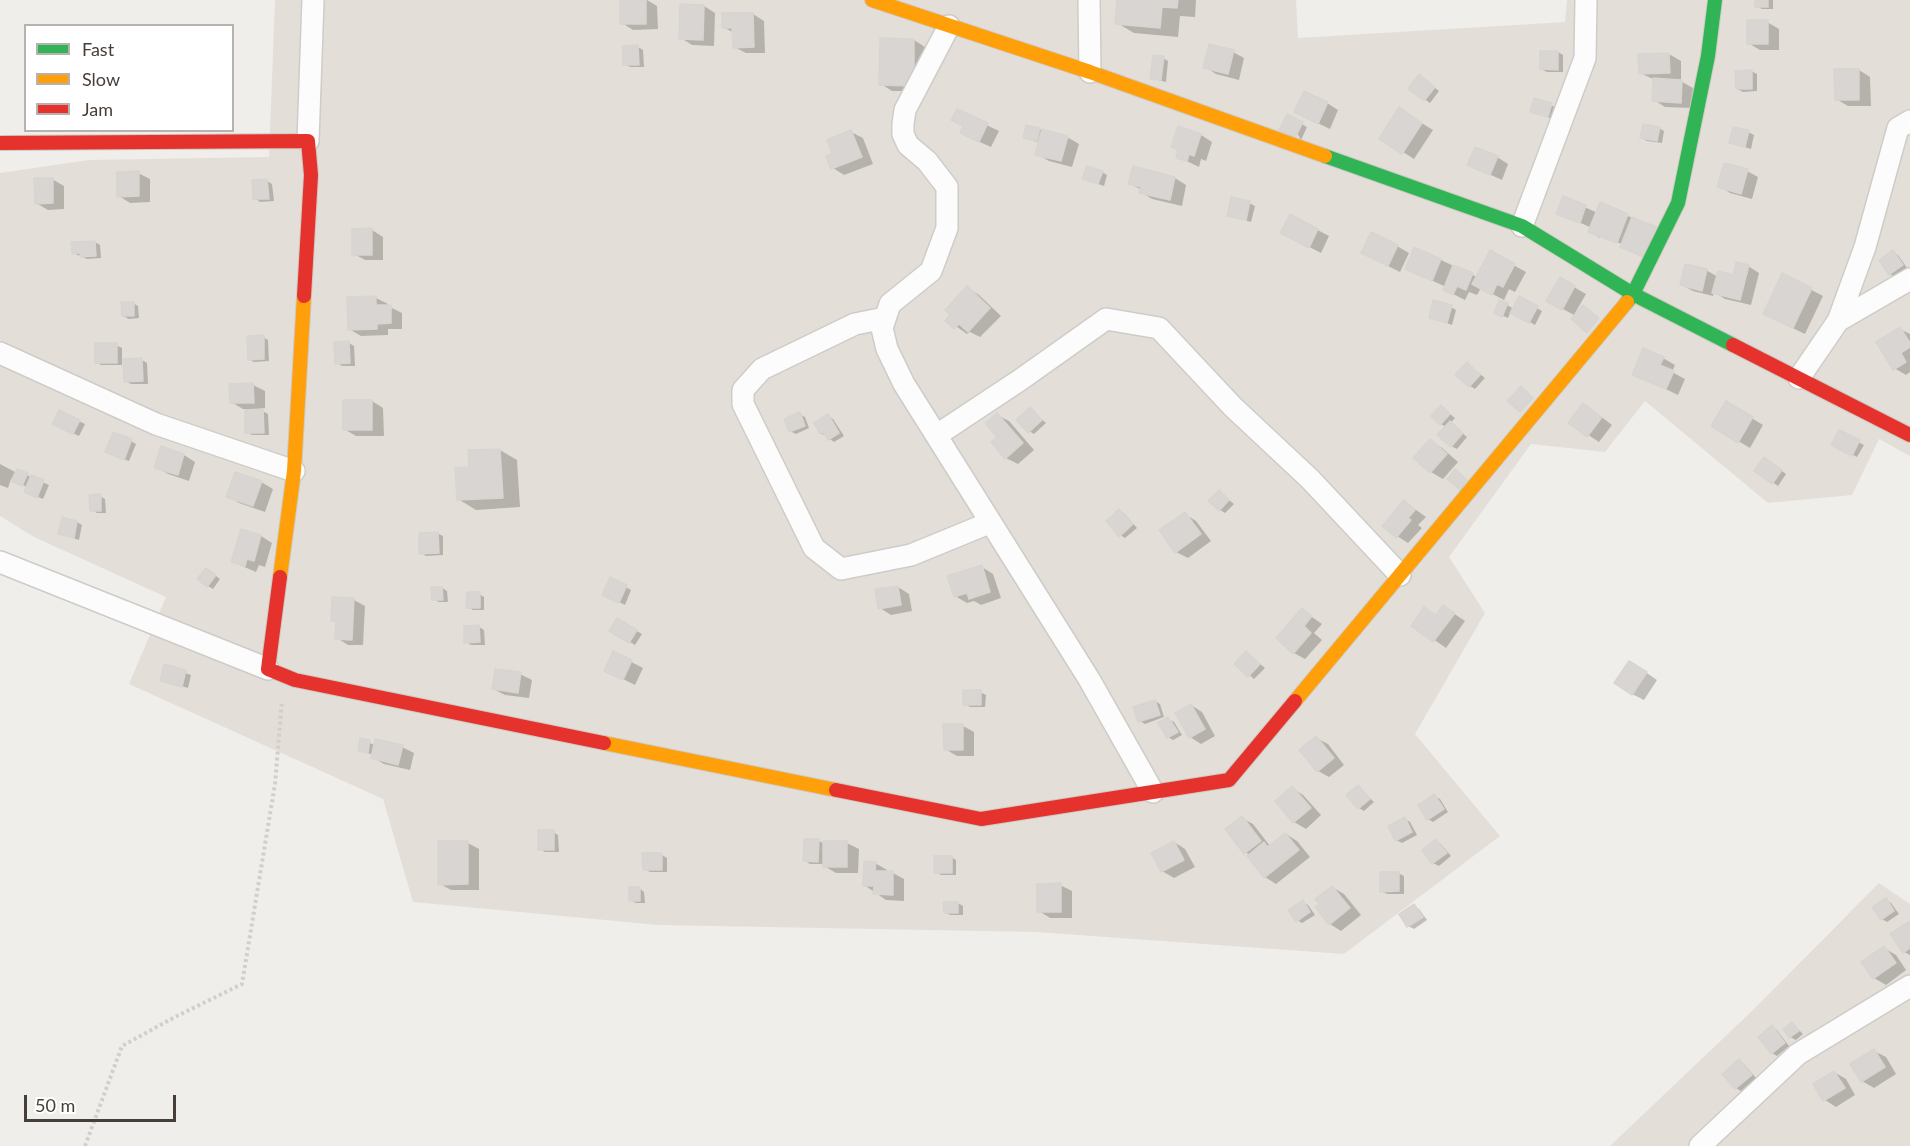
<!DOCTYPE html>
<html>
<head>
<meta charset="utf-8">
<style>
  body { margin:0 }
  #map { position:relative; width:1910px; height:1146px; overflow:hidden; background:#f0eeeb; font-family:Lato,sans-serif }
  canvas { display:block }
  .legend { position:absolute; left:24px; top:24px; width:210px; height:108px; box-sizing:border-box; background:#fff; border:2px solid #b5b2af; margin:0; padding:8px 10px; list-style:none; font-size:18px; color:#463e37 }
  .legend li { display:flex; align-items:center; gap:12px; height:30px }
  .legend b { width:30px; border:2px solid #b5b2af }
  .scale { position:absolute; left:24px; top:1095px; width:152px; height:27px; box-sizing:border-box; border:3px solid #463e37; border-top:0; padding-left:8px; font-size:18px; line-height:21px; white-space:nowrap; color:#463e37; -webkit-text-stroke:4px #fff; paint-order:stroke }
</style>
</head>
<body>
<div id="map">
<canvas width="1910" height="1146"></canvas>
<ul class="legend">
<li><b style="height:8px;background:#30b455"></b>Fast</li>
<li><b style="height:8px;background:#ff9f0a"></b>Slow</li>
<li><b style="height:8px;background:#e5322d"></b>Jam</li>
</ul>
<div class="scale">50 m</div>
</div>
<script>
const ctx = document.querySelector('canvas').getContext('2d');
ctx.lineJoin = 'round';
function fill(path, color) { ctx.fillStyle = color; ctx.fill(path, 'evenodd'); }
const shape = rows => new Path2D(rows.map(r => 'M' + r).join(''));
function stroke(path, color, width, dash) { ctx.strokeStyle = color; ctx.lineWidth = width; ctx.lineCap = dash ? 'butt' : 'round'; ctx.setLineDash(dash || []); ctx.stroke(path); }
const residential = shape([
  [275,0,1296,0,1298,38,1565,22,1567,0,1910,0,1910,456,1879,439,1852,495,1768,503,1645,401,1605,452,1531,444,1449,557,1485,613,1415,734,1500,836,1344,954,1036,932,658,925,413,902,383,799,129,684,166,597,34,537,0,516,0,173,89,160,269,157],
  [1879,883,1910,904,1910,1146,1610,1146,1753,1010]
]);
const shadow = shape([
  [621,0,647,0,657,6,658,29,633,30,622,23],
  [1119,0,1196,0,1195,17,1180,16,1178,37,1134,33,1117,23],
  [1756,0,1773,0,1773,9,1762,9,1756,6],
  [704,6,715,13,714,46,692,45,681,38],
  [753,14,764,21,765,53,746,53,734,47,734,33,723,27],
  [1767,22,1779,29,1779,50,1760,50,1748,43],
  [914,40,925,47,925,91,892,91,881,84],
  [638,47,643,50,644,67,630,67,625,64],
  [1233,52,1244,58,1239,80,1216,74,1205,67],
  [1558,52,1563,55,1563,72,1547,72,1541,69],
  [1669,54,1681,61,1681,79,1677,79,1693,88,1692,108,1665,107,1654,100,1655,80,1640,73,1639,55],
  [1163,58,1168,61,1166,82,1151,78],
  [1859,70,1870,77,1871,106,1848,106,1836,99],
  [1751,71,1757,74,1757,91,1743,92,1737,89],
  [1424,79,1439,91,1430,103,1410,89],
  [1327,103,1338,110,1330,129,1307,118],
  [1551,105,1556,108,1553,119,1537,114],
  [957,111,999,131,991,147,973,139],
  [1287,116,1307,127,1301,140],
  [1410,116,1433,130,1414,159,1403,152],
  [1179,128,1201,135,1212,142,1206,161,1201,159,1199,167,1178,157],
  [1659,128,1664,131,1662,143,1647,141,1642,138],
  [1039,129,1067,137,1079,144,1072,167,1049,161,1037,154,1040,143,1024,138],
  [851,132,863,138,873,164,844,175,833,168,828,157,834,154],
  [1748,132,1754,135,1751,149,1731,143],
  [1497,157,1508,164,1502,180,1469,165],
  [1134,168,1175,178,1186,185,1182,206,1152,199,1141,192,1142,190,1130,184],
  [1747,171,1758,177,1752,199,1730,193,1719,186],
  [1102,172,1107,175,1104,186,1089,181],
  [138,173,150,179,150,202,130,203,119,196],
  [52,179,64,186,64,209,48,210,36,203],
  [267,181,272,184,274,201,260,202,255,198],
  [1564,198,1598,213,1601,204,1637,220,1658,263,1633,253,1623,247,1624,245,1600,235,1600,238,1590,232,1592,228,1558,213],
  [1249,203,1255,206,1251,222,1228,215],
  [1291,216,1329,236,1321,253,1294,239],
  [372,230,383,237,383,260,365,260,354,254],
  [95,242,100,245,101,258,87,259,73,253],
  [1397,246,1409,253,1400,272,1374,259],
  [1490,252,1526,272,1515,292,1509,289,1504,300,1481,288,1477,295,1469,292,1465,300,1445,290,1446,287,1407,269,1441,260,1477,277],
  [1893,252,1898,255,1907,268,1895,277,1890,274],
  [1748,266,1759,273,1751,305,1725,299,1714,292,1713,296,1693,291,1682,285,1706,270,1718,277,1734,277],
  [1783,275,1823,296,1805,334,1776,320],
  [1560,279,1586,294,1574,315,1548,301],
  [968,288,979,295,1001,316,980,337,970,332,967,334,947,320],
  [349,298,376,298,388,304,388,306,402,313,402,329,388,329,388,335,361,336,349,329],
  [1519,298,1542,311,1535,325,1511,311,1508,318,1501,315,1507,305,1514,309],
  [133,303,138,306,139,318,129,319,123,316],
  [1451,307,1456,310,1452,325,1430,317],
  [1900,329,1910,334,1910,372,1906,375,1894,368],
  [263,337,268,340,269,361,254,362,249,359],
  [349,343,354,346,355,366,342,366,337,363],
  [116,345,122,348,122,365,101,365,96,362],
  [1663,358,1675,365,1672,372,1685,379,1678,395,1634,374],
  [142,360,147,363,148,384,131,384,125,381],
  [1467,364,1485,378,1475,389,1470,386],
  [253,385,265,391,265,408,259,409,268,414,269,435,252,435,247,432,247,409,243,409,231,402],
  [372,401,383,408,384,436,356,436,344,429],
  [1727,403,1763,425,1750,448,1713,426],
  [1441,407,1455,418,1450,423,1467,437,1457,449,1451,446,1446,427,1441,424],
  [1030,409,1046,423,1034,434,1029,431],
  [1595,412,1612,425,1599,442,1570,423],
  [799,414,805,417,809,428,796,434,790,431],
  [997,415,1009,421,1034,450,1018,464,1006,458,999,437],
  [828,416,833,419,844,436,834,442,821,433],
  [79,421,85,424,79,436,59,427],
  [1839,432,1864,445,1857,457,1833,444],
  [131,441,136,444,129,461,112,455],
  [1431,441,1442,448,1458,462,1443,479,1431,472,1415,458],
  [500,450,517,460,520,507,476,510,458,499,470,469],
  [184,455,195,462,189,481,168,474,156,467],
  [1770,462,1786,474,1778,486,1756,471],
  [0,464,17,473,27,475,49,485,43,499,31,494,27,487,11,479,8,488,0,485],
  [261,482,273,489,265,512,239,503,228,496],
  [1219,492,1234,504,1225,513,1220,510],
  [100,496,105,499,106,513,97,513,92,510],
  [1405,502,1426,517,1418,525,1422,528,1408,543,1397,536],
  [1120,511,1125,514,1137,528,1125,538,1120,535],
  [1185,514,1196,521,1211,541,1188,558,1176,552],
  [77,522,82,525,79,540,60,534],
  [242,531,261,536,272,543,265,567,259,565,256,572,233,562],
  [437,533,443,536,443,555,426,556,421,553],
  [982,567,993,574,1001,598,981,605,974,601,967,603,955,596],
  [212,573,220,579,213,589,208,586],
  [611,579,631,590,625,605,609,597],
  [898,587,909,594,912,611,891,615,880,608],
  [442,588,447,591,448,602,439,602,433,599],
  [479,594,484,597,484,610,473,610,468,607],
  [333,598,354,600,365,606,363,645,348,645,337,638,338,623,332,620],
  [1444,607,1465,621,1446,648,1413,625,1437,616],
  [1302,610,1322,624,1314,633,1322,640,1305,659,1294,653],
  [617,620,642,634,635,645,611,631],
  [479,627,484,630,485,645,471,645,466,642],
  [614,653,643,668,635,685,617,676],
  [1247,653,1265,668,1254,679,1237,664],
  [165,666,191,675,188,688,162,680],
  [1641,669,1657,680,1644,700,1632,694],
  [520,674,532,680,529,698,505,695,493,689],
  [980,692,986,695,985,707,970,707,965,704],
  [1155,701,1160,704,1164,717,1145,724,1140,721],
  [1191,705,1202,712,1215,736,1201,744,1190,737],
  [1168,719,1174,722,1182,735,1173,740,1168,737],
  [963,726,974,732,974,756,957,756,945,749],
  [1316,738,1328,744,1344,765,1329,777,1318,771],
  [361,740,375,745,402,747,414,753,410,770,384,764,372,757,373,755,359,750],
  [1358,787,1374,802,1364,811,1359,808],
  [1292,788,1303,795,1321,815,1306,829,1294,822,1277,801],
  [1434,796,1440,799,1448,812,1433,822,1428,819],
  [1242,818,1253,824,1270,846,1286,834,1297,841,1310,857,1276,884,1265,877,1250,855,1245,852],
  [1405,819,1410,822,1417,835,1402,843,1396,840],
  [553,832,558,835,559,852,545,852,540,849],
  [819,841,825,844,825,842,847,843,859,849,858,873,836,873,824,866,824,864,810,864,805,861],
  [1436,841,1441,844,1451,856,1439,866,1433,863],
  [1174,842,1185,849,1195,867,1174,878,1162,871],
  [468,843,479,849,479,890,451,890,440,884],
  [662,855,667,858,667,872,650,872,644,869],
  [951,857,956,860,956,875,941,875,936,872],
  [875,863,887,870,887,872,893,873,904,879,904,901,886,900,864,885],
  [1398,873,1404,876,1404,894,1387,894,1381,891],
  [1060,885,1072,891,1072,918,1050,918,1039,911],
  [1332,887,1344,894,1361,915,1341,931,1330,924],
  [639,888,644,892,645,903,636,903,630,900],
  [1886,900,1891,903,1899,914,1887,922,1882,919],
  [1303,902,1308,905,1315,915,1302,923,1297,920],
  [958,903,963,906,963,915,950,915,945,912],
  [1414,906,1419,909,1427,920,1414,929,1408,926],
  [1910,922,1910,955,1904,952],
  [1884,948,1896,955,1906,970,1886,985,1874,978],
  [1793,1024,1803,1034,1796,1040,1790,1037],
  [1772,1027,1777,1030,1789,1046,1777,1056,1772,1053],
  [1874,1051,1886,1057,1896,1074,1874,1088,1862,1081],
  [1739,1061,1744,1064,1756,1078,1741,1091,1736,1088],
  [1834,1072,1846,1079,1855,1095,1836,1107,1825,1100,1815,1084]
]);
const building = shape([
  [620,0,646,0,646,24,620,24,620,0],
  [1117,0,1178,0,1177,8,1162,7,1160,28,1115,24,1117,0],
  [1755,0,1768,0,1768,7,1755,7,1755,0],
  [680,4,704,5,703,40,679,39,680,4],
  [722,13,753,13,754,47,733,48,732,28,722,28,722,13],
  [1747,20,1768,20,1768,44,1747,44,1747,20],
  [880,38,914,39,914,86,879,85,880,38],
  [1209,44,1234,50,1228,74,1203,68,1209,44],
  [638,45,639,65,623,65,623,46,638,45],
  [1540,51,1558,51,1558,70,1540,69,1540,51],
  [1669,53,1670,73,1639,74,1638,54,1669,53],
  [1153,55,1164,56,1161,80,1150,79,1153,55],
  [1834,69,1859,69,1859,100,1835,100,1834,69],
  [1752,70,1752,89,1736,89,1735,71,1752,70],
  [1419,74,1435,87,1424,101,1408,89,1419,74],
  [1653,78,1682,80,1681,103,1652,101,1653,78],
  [1304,91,1328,102,1318,124,1294,112,1304,91],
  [1534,98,1552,103,1548,117,1530,112,1534,98],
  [1399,107,1422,123,1402,154,1379,139,1399,107],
  [957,109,988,123,979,142,960,133,963,126,951,120,957,109],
  [1287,114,1303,122,1295,138,1279,130,1287,114],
  [1643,124,1660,127,1657,141,1640,138,1643,124],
  [1026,125,1040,128,1037,141,1023,138,1026,125],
  [1178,126,1201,134,1194,156,1189,154,1187,161,1176,158,1178,150,1171,147,1178,126],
  [1733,127,1749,130,1745,147,1729,143,1733,127],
  [1042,129,1068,136,1061,161,1035,155,1042,129],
  [851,130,862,157,831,169,826,156,832,154,827,140,851,130],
  [1475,147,1498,156,1490,175,1467,165,1475,147],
  [1724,163,1748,169,1741,194,1717,187,1724,163],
  [1087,166,1103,171,1098,184,1082,179,1087,166],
  [1133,166,1175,177,1170,200,1139,193,1141,187,1128,184,1133,166],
  [139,171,139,196,117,197,117,172,139,171],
  [34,178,53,178,53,203,35,204,34,178],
  [267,179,269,199,253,199,252,180,267,179],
  [1563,196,1586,205,1580,223,1556,214,1563,196],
  [1231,197,1250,201,1246,220,1227,216,1231,197],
  [1600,202,1628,214,1617,243,1588,232,1600,202],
  [1290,214,1318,229,1309,248,1280,233,1290,214],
  [1632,217,1659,228,1647,258,1620,247,1632,217],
  [372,228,372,255,352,255,352,229,372,228],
  [1371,232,1398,245,1388,266,1361,253,1371,232],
  [95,241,96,256,80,257,80,253,72,254,71,242,95,241],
  [1414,247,1441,259,1432,281,1405,269,1414,247],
  [1490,250,1515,264,1503,287,1497,284,1492,295,1472,284,1490,250],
  [1893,250,1903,265,1889,275,1879,260,1893,250],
  [1736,262,1749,265,1740,300,1712,293,1718,271,1733,275,1736,262],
  [1685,264,1707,269,1702,291,1680,285,1685,264],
  [1453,265,1473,273,1466,290,1457,286,1453,295,1443,290,1453,265],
  [1782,273,1812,288,1793,328,1763,314,1782,273],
  [1560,277,1575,286,1562,310,1546,301,1560,277],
  [967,286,990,308,968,332,959,324,954,329,945,321,950,315,945,310,967,286],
  [376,296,376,305,391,305,391,323,377,324,377,329,348,330,347,297,376,296],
  [1519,296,1538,306,1529,323,1510,313,1519,296],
  [1433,300,1452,305,1447,323,1429,318,1433,300],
  [1499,300,1508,303,1502,317,1494,313,1499,300],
  [121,302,134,302,134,316,122,316,121,302],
  [1583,305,1599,318,1587,333,1571,319,1583,305],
  [1900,327,1910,343,1910,347,1901,353,1906,362,1893,370,1876,342,1900,327],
  [264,335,264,359,248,360,247,336,264,335],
  [349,341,350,363,335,364,334,342,349,341],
  [95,343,117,343,117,363,95,363,95,343],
  [1643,348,1664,357,1660,365,1674,371,1666,389,1632,375,1643,348],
  [142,358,143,381,124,382,123,359,142,358],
  [1467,362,1480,375,1469,387,1455,375,1467,362],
  [253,383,254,403,230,403,229,384,253,383],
  [1521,386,1533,398,1520,412,1507,401,1521,386],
  [343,400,372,400,372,430,343,430,343,400],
  [1726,401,1753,417,1738,443,1711,426,1726,401],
  [1583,403,1602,417,1587,437,1568,423,1583,403],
  [1441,405,1450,414,1440,425,1431,416,1441,405],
  [1030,407,1042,420,1028,433,1016,420,1030,407],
  [263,409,264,433,245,433,245,410,263,409],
  [59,410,80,420,73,434,52,424,59,410],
  [800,412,805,426,789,432,784,419,800,412],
  [997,413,1023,443,1005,459,991,442,997,437,985,423,997,413],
  [828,414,839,433,828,440,823,432,820,434,814,423,828,414],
  [1450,421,1463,433,1451,447,1437,435,1450,421],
  [1839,430,1860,440,1852,456,1831,445,1839,430],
  [113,432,132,439,124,460,105,452,113,432],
  [1430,439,1447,454,1430,473,1413,458,1430,439],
  [161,446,184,454,178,475,154,468,161,446],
  [500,449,503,498,457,500,455,468,469,467,468,450,500,449],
  [1764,457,1782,470,1772,484,1754,471,1764,457],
  [17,469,28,473,22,486,11,481,17,469],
  [1455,469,1468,481,1460,490,1447,479,1455,469],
  [235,472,262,481,253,506,226,497,235,472],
  [31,475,44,480,37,498,24,492,31,475],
  [1219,490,1229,500,1219,511,1208,501,1219,490],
  [101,494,101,511,90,511,89,495,101,494],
  [1404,500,1415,510,1408,518,1411,520,1396,538,1382,526,1404,500],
  [1119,509,1133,524,1119,537,1106,521,1119,509],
  [1185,512,1201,534,1175,553,1159,530,1185,512],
  [62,517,77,521,74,538,58,534,62,517],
  [241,529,261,535,254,561,247,559,245,566,231,562,241,529],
  [438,532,439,553,419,554,419,533,438,532],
  [982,565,990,592,969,599,967,593,954,597,947,576,982,565],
  [206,568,216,575,207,587,197,579,206,568],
  [610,577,627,585,619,603,602,595,610,577],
  [898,586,901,605,878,609,875,589,898,586],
  [431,587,442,587,443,600,432,600,431,587],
  [467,592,480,592,480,608,466,608,467,592],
  [332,597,354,598,352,640,335,639,336,621,331,621,332,597],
  [1443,605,1455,613,1433,642,1411,626,1424,607,1436,615,1443,605],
  [1302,608,1312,616,1304,626,1311,633,1293,654,1276,638,1302,608],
  [617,618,637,630,629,643,609,631,617,618],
  [479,625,480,642,464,643,464,626,479,625],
  [613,651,632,660,623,680,604,671,613,651],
  [1246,651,1260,664,1248,677,1234,664,1246,651],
  [1629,661,1647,672,1632,695,1614,683,1629,661],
  [164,664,186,670,182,687,160,681,164,664],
  [495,669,521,672,518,693,492,689,495,669],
  [963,690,981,690,981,705,963,705,963,690],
  [1155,700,1160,715,1138,722,1133,707,1155,700],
  [1191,704,1205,729,1189,738,1175,713,1191,704],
  [1168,717,1178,732,1167,738,1158,723,1168,717],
  [943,724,963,724,963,750,944,750,943,724],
  [1316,736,1334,758,1317,772,1299,750,1316,736],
  [360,738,370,740,368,753,358,751,360,738],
  [375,739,403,745,398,765,371,758,375,739],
  [1358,785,1370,799,1358,809,1346,795,1358,785],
  [1292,786,1311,808,1293,823,1275,801,1292,786],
  [1434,794,1444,809,1427,820,1418,805,1434,794],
  [1242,816,1261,841,1244,854,1225,829,1242,816],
  [1405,817,1412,832,1395,841,1388,826,1405,817],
  [538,830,554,830,554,850,538,850,538,830],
  [1285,833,1299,850,1264,878,1247,856,1264,842,1267,847,1285,833],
  [804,839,819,839,818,862,803,861,804,839],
  [1436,839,1447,853,1432,864,1422,850,1436,839],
  [438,841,468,841,468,884,438,885,438,841],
  [823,841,847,841,847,867,823,867,823,841],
  [1174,841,1184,860,1161,872,1151,853,1174,841],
  [642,853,662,853,662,870,643,870,642,853],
  [934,856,952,856,952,873,934,873,934,856],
  [864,861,876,862,875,871,893,871,893,895,873,894,874,886,863,886,864,861],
  [1380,872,1399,872,1399,891,1380,892,1380,872],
  [1061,883,1061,912,1037,912,1037,884,1061,883],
  [1332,886,1350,908,1329,925,1315,907,1319,904,1315,899,1332,886],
  [629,887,640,887,640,901,629,901,629,887],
  [1886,898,1894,911,1881,920,1872,907,1886,898],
  [1303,900,1310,912,1296,922,1288,910,1303,900],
  [943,902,958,902,958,913,944,913,943,902],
  [1414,904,1423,917,1407,927,1399,914,1414,904],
  [1910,921,1910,948,1903,953,1890,934,1910,921],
  [1884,946,1896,963,1873,979,1861,962,1884,946],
  [1792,1022,1799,1031,1789,1038,1783,1029,1792,1022],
  [1772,1025,1785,1043,1771,1054,1758,1037,1772,1025],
  [1874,1049,1885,1067,1861,1082,1850,1064,1874,1049],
  [1739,1059,1752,1075,1735,1089,1722,1074,1739,1059],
  [1834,1071,1845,1088,1823,1101,1813,1084,1834,1071]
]);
const path = shape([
  [85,1146,122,1046,175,1017,242,984,275,784,282,701]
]);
const street = shape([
  [1089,0,1090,72],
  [949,26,905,110,903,124,903,134,908,145,927,161,947,187,947,228,931,271,890,304,882,328,887,349,904,384,1089,679,1153,792],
  [308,141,313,0],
  [1522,226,1585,58,1586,0],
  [885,318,855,324,762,369,743,390,743,404,814,548,841,569,911,555,989,523],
  [1838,321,1865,247,1898,128,1910,121],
  [0,353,156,424,294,471],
  [1799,378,1838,321,1910,279],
  [937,435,1020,380,1106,319,1159,328,1233,407,1310,479,1400,575],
  [0,562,268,669],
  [1700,1146,1798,1054,1910,986]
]);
const fast = shape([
  [1325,156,1522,226,1633,294,1733,345],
  [1627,302,1633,294,1678,203,1708,56,1715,0]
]);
const slow = shape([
  [872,0,1090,72,1325,156],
  [280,577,294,471,304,296],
  [1295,701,1627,302],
  [604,743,836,790]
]);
const jam = shape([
  [0,143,308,141,311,175,304,296],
  [1733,345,1910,435],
  [280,577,268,669,295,680,604,743],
  [836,790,981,819,1229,780,1295,701]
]);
fill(residential, '#e3dfd8');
fill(shadow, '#0003');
fill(building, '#d8d5d2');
stroke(building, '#d8d5d0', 1.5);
stroke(street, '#ceccc8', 24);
stroke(fast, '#cecac2', 16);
stroke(slow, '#cecac2', 16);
stroke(jam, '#cecac2', 16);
stroke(path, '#d1cecb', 4, [3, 3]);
stroke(street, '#fdfcfc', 21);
stroke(fast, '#30b455', 14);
stroke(slow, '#ff9f0a', 14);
stroke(jam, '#e5322d', 14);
</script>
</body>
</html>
